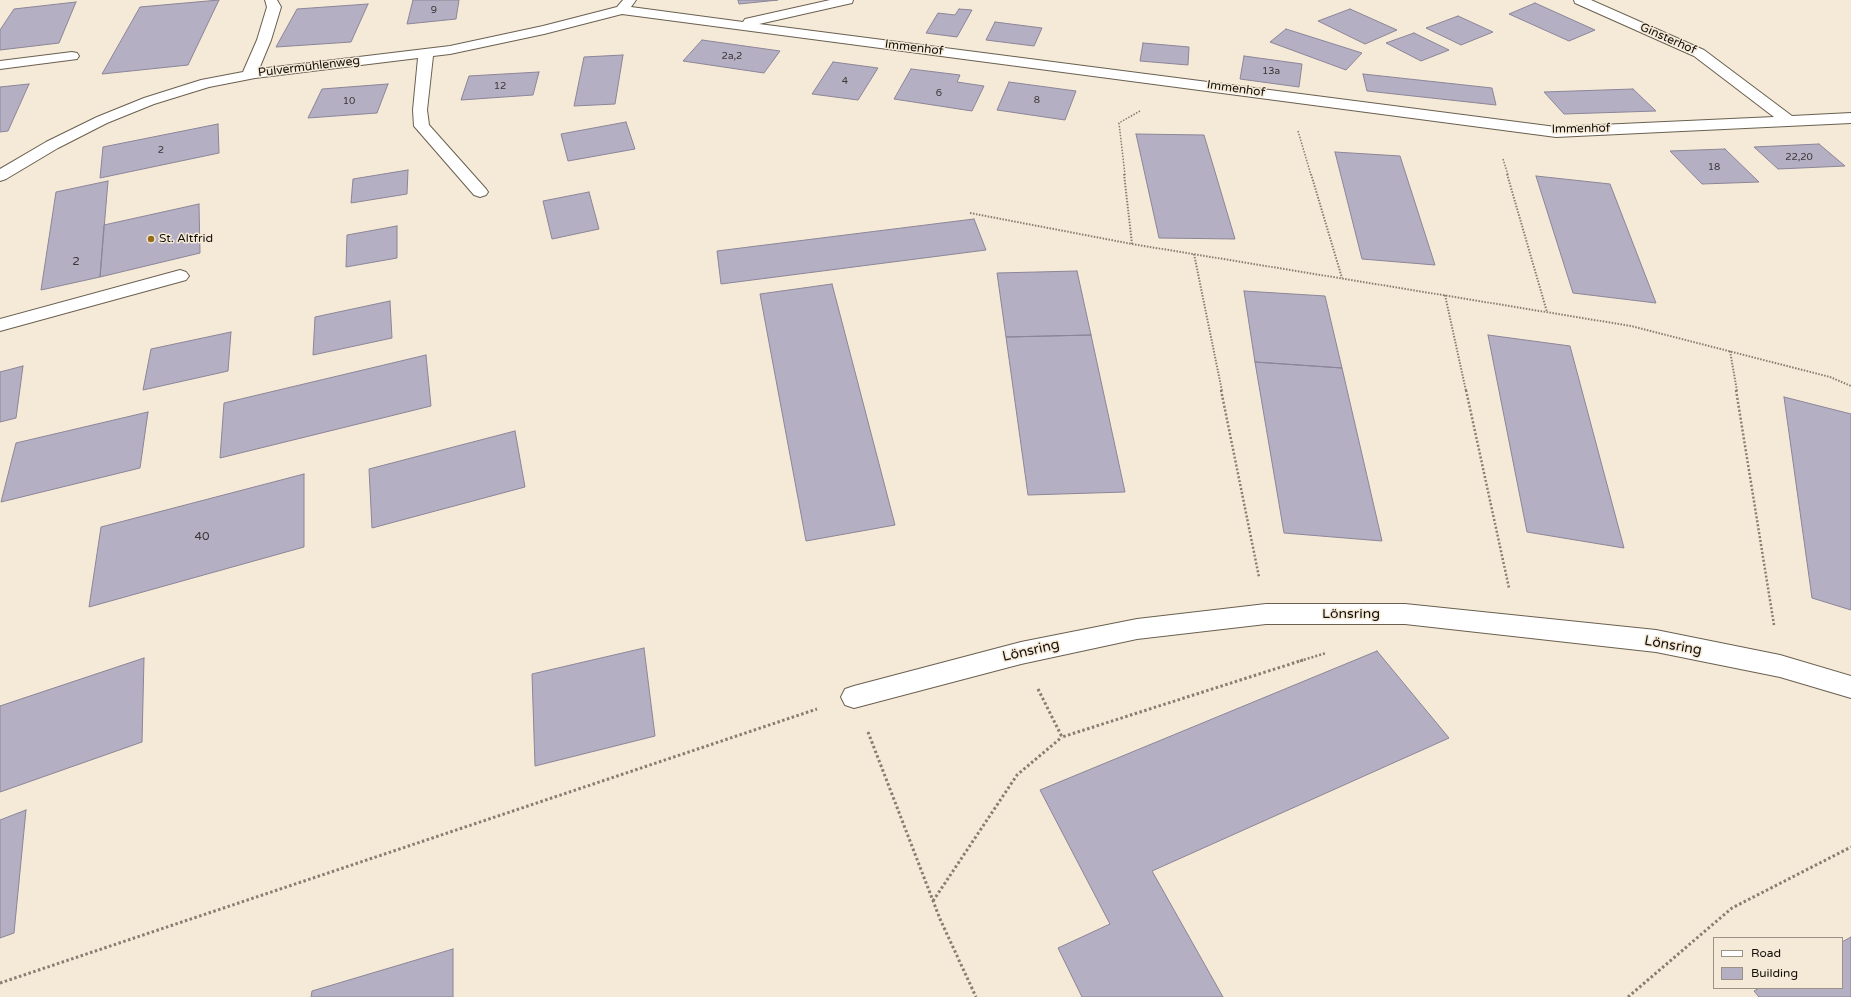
<!DOCTYPE html>
<html>
<head>
<meta charset="utf-8">
<style>
  body { margin:0 }
  #map { position:relative; width:1851px; height:997px; overflow:hidden; background:#f5e9d7; font-family:"Varela Round",sans-serif }
  canvas { display:block }
  .legend { position:absolute; left:1713px; top:937px; width:130px; height:52px; box-sizing:border-box; background:#f5e9d7; border:1px solid #9b9285; margin:0; padding:5px 7px; list-style:none; font-size:12px; color:#130f09 }
  .legend li { display:flex; align-items:center; gap:8px; height:20px }
  .legend b { width:20px; border:1px solid #9b9285 }
</style>
</head>
<body>
<div id="map">
<canvas width="1851" height="997"></canvas>
<ul class="legend">
<li><b style="height:5px;background:#fff"></b>Road</li>
<li><b style="height:11px;background:#b4afc2"></b>Building</li>
</ul>
</div>
<script>
const ctx = document.querySelector('canvas').getContext('2d');
ctx.lineJoin = 'round';
function fill(path, color) { ctx.fillStyle = color; ctx.fill(path, 'evenodd'); }
const shape = rows => new Path2D(rows.map(r => 'M' + r).join(''));
function stroke(path, color, width, dash) { ctx.strokeStyle = color; ctx.lineWidth = width; ctx.lineCap = dash ? 'butt' : 'round'; ctx.setLineDash(dash || []); ctx.stroke(path); }
function label(font, color, halo, rows, align = 'center') {
  ctx.font = font + ' "Varela Round",sans-serif'; ctx.lineWidth = 3; ctx.setLineDash([]); ctx.textBaseline = 'middle'; ctx.strokeStyle = halo; ctx.fillStyle = color; for (const [text, x, y, turn = 0] of rows) {
    ctx.save(); ctx.translate(x, y); ctx.rotate((+turn || 0) * Math.PI / 180); ctx.textAlign = isNaN(turn) ? turn : align; if (halo) ctx.strokeText(text, 0, 0); ctx.fillText(text, 0, 0); ctx.restore();
  }
}
const building = shape([
  [219,0,188,65,102,74,140,7,219,0],
  [413,0,459,0,456,19,407,24,413,0],
  [738,0,778,0,739,4,738,0],
  [76,2,59,43,0,50,0,30,14,9,76,2],
  [1535,3,1595,30,1569,41,1509,14,1535,3],
  [368,4,351,42,276,47,297,9,368,4],
  [959,9,972,10,957,37,926,33,938,13,955,15,959,9],
  [1350,9,1397,30,1365,44,1318,21,1350,9],
  [1458,16,1493,32,1461,45,1426,28,1458,16],
  [995,22,1042,28,1034,46,986,40,995,22],
  [1286,29,1362,53,1346,70,1270,42,1286,29],
  [1414,33,1449,50,1421,61,1386,43,1414,33],
  [702,40,780,51,764,73,683,61,702,40],
  [1143,43,1189,47,1188,65,1140,61,1143,43],
  [623,55,615,104,574,106,584,57,623,55],
  [1244,56,1302,64,1299,87,1240,79,1244,56],
  [833,62,878,68,858,100,812,94,833,62],
  [911,69,960,75,957,82,984,86,972,111,894,99,911,69],
  [539,72,533,95,461,100,469,76,539,72],
  [1363,74,1492,88,1496,105,1367,91,1363,74],
  [1009,82,1076,91,1065,120,997,110,1009,82],
  [29,84,8,131,0,132,0,87,29,84],
  [388,84,377,113,308,118,322,89,388,84],
  [1633,89,1656,111,1564,114,1544,92,1633,89],
  [626,122,635,149,568,161,561,134,626,122],
  [218,124,219,153,100,178,103,147,218,124],
  [1136,134,1204,135,1235,239,1159,238,1136,134],
  [1819,144,1845,166,1778,169,1754,147,1819,144],
  [1725,149,1759,182,1702,184,1670,151,1725,149],
  [1335,152,1400,156,1435,265,1362,259,1335,152],
  [408,170,407,194,351,203,353,179,408,170],
  [1536,176,1610,184,1656,303,1573,293,1536,176],
  [108,181,100,277,41,290,56,192,108,181],
  [589,192,599,229,552,239,543,201,589,192],
  [199,204,200,253,100,277,104,225,199,204],
  [974,219,986,250,721,284,717,251,974,219],
  [397,226,397,258,346,267,347,235,397,226],
  [1077,271,1091,335,1006,337,997,273,1077,271],
  [832,284,895,525,806,541,760,294,832,284],
  [1244,291,1325,296,1342,368,1255,362,1244,291],
  [390,301,392,338,313,355,315,317,390,301],
  [231,332,228,371,143,390,151,349,231,332],
  [1091,335,1125,492,1028,495,1006,337,1091,335],
  [1488,335,1570,346,1624,548,1527,532,1488,335],
  [426,355,431,406,220,458,224,403,426,355],
  [1255,362,1342,368,1382,541,1284,533,1255,362],
  [23,366,16,418,0,422,0,372,23,366],
  [1784,397,1851,414,1851,610,1812,598,1784,397],
  [148,412,140,468,1,502,16,443,148,412],
  [515,431,525,487,372,528,369,469,515,431],
  [304,474,304,547,89,607,101,527,304,474],
  [644,648,655,736,535,766,532,674,644,648],
  [1377,651,1449,738,1152,871,1223,997,1082,997,1058,948,1110,924,1040,790,1377,651],
  [144,658,142,742,0,792,0,706,144,658],
  [26,810,14,933,0,938,0,820,26,810],
  [1851,937,1851,997,1759,997,1754,991,1759,988,1842,988,1842,942,1851,937],
  [453,949,453,997,311,997,312,991,453,949]
]);
const pathFar3 = shape([
  [1298,131,1311,175],
  [1503,159,1508,175],
  [1125,175,1119,123,1140,111]
]);
const pathFar2 = shape([
  [1124,174,1132,244],
  [1311,174,1342,278],
  [1507,174,1547,312],
  [970,213,1132,244,1631,326,1830,377,1851,386],
  [1194,254,1222,391],
  [1445,295,1466,391],
  [1730,351,1737,391]
]);
const pathFar1 = shape([
  [1221,390,1259,577],
  [1466,390,1509,588],
  [1736,390,1774,625],
  [1300,661,1326,653]
]);
const path = shape([
  [1038,689,1062,737,1303,660],
  [868,732,940,919,976,997],
  [933,901,1017,775,1062,737],
  [0,983,817,709],
  [1628,997,1732,908,1851,847]
]);
const minor = shape([
  [265,0,277,0,281,7,271,40,259,69,450,46,543,26,617,7,623,0,636,0,631,7,743,22,745,19,830,0,853,0,852,3,759,24,1556,127,1774,117,1694,56,1575,3,1574,0,1591,0,1704,50,1792,116,1851,113,1851,123,1556,137,622,14,544,34,450,54,433,56,427,110,429,125,486,189,488,192,486,195,480,197,474,195,414,126,413,110,418,58,255,78,209,87,154,104,107,123,58,148,6,179,0,181,0,169,46,142,97,117,144,98,201,80,243,72,257,40,267,7,265,0],
  [72,52,77,53,79,56,77,59,0,69,0,61,72,52],
  [180,270,186,272,189,276,186,280,0,331,0,319,180,270],
  [1266,604,1405,604,1656,630,1780,655,1851,676,1851,698,1780,677,1656,652,1405,624,1266,624,1137,639,1021,664,854,708,845,705,841,697,845,689,854,686,1021,642,1137,619,1266,604]
]);
const markers = [
  [151,239,4,"#976d1a"]
];
const farNumbernames = [
  ["9",434,10],
  ["2a,2",732,56],
  ["13a",1271,71],
  ["4",845,81],
  ["12",500,86],
  ["6",939,93],
  ["8",1037,100],
  ["10",349,101],
  ["2",161,150],
  ["22,20",1799,157],
  ["18",1714,167]
];
const farStreetnames = [
  ["Ginsterhof",1668,39,24],
  ["Immenhof",914,48,7],
  ["Pulvermühlenweg",309,67,-7],
  ["Immenhof",1236,89,8],
  ["Immenhof",1581,129,-1]
];
const farPoinames = [
  ["St. Altfrid",159,239]
];
const numberNames = [
  ["2",76,262],
  ["40",202,537]
];
const streetNames = [
  ["Lönsring",1351,614],
  ["Lönsring",1673,646,10],
  ["Lönsring",1031,651,-13]
];
fill(building, '#b4afc2');
stroke(building, '#8b8598', 1);
stroke(minor, '#6a6050', 2);
stroke(pathFar3, '#867e72', 1.5, [1.5, 1.5]);
stroke(pathFar2, '#867e72', 2, [1.5, 1.5]);
stroke(pathFar1, '#867e72', 2.5, [2, 2]);
stroke(path, '#867e72', 3, [2.5, 2.5]);
fill(minor, '#fff');
for (const [x, y, r, color] of markers) { const dot = new Path2D(); dot.arc(x, y, r, 0, 2 * Math.PI); ctx.fillStyle = color; ctx.fill(dot); stroke(dot, '#f5e9d7', 1.5); }
label('10px', '#3b3737', null, farNumbernames);
label('12px', '#130f09', '#f5e9d7', farStreetnames);
label('12px', '#130f09', '#f5e9d7', farPoinames, 'left');
label('12px', '#3b3737', null, numberNames);
label('14px', '#130f09', '#f5e9d7', streetNames);
</script>
</body>
</html>
